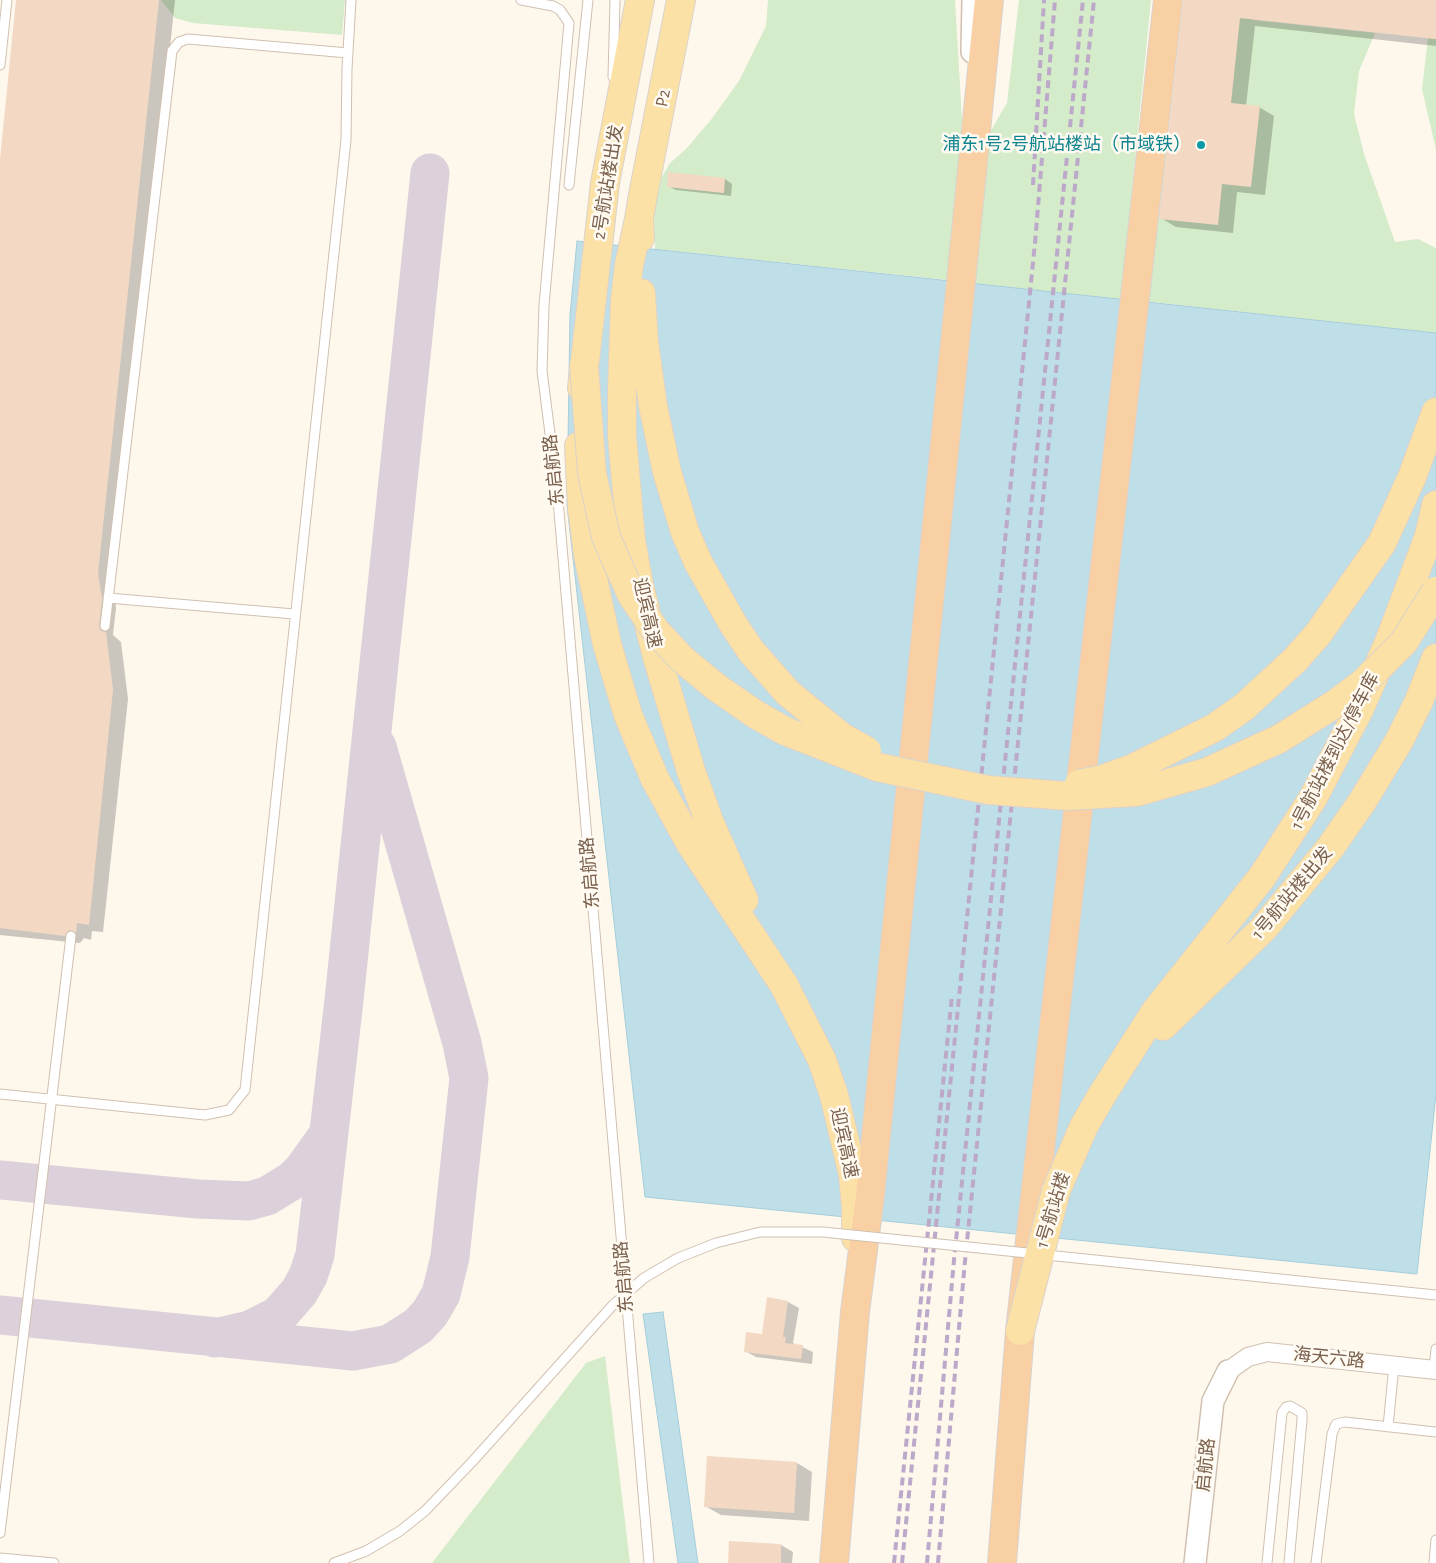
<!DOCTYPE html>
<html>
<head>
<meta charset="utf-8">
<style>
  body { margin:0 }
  canvas { display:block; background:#fdf7ec }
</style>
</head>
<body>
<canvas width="1436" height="1563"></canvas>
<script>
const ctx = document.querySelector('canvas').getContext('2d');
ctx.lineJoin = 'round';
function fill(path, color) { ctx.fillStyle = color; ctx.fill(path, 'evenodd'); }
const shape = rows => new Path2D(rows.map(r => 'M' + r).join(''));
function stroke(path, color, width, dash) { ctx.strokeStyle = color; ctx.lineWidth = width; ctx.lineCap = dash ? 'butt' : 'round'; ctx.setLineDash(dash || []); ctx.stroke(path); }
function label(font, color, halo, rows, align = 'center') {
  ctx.font = font + ' "Alegreya Sans","Noto Sans SC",sans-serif'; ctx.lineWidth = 5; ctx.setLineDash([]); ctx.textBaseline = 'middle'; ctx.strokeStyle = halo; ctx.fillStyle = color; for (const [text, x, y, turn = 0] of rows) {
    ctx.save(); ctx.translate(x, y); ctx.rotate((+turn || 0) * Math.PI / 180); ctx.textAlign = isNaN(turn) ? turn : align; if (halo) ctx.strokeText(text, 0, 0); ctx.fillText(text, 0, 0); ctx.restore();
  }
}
const green = shape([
  [161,0,345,0,342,35,193,23,175,18],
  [768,0,955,0,963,137,949,280,655,249,654,203,659,182,670,163,686,149,710,121,739,81,766,26],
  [1019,0,1151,0,1121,299,971,283,987,137,1007,103],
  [1254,0,1253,20,1375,33,1359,71,1354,114,1364,154,1395,242,1418,239,1436,248,1436,333,1143,301,1155,177,1207,30],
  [1428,38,1436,39,1436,150,1422,89],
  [605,1356,630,1563,432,1563,586,1363]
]);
const water = shape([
  [577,241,1436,333,1436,1094,1417,1274,645,1197,567,505,570,315,577,241],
  [663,1312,698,1563,678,1563,643,1314,663,1312]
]);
const shadow = shape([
  [18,0,175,0,113,582,116,608,113,635,121,642,128,699,103,932,92,931,91,940,84,938,80,943,0,935,0,174],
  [1185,0,1436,0,1436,46,1255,26,1246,106,1259,107,1274,116,1265,195,1237,192,1233,233,1176,227,1161,218],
  [725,179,732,184,731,196,676,190,668,186],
  [768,1299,788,1302,799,1308,793,1343,813,1352,812,1364,756,1357,745,1351,763,1335],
  [797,1463,812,1472,809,1521,721,1515,705,1506],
  [730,1542,781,1545,793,1552,792,1563,729,1563]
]);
const taxiway = shape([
  [0,1180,198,1199,249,1201,267,1196,293,1180,303,1170,328,1135],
  [0,1315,353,1351,390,1344,418,1326,430,1313,441,1294,450,1257,469,1078,462,1043,377,747],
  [215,1338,250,1330,278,1316,299,1292,308,1276,315,1255,344,1000,430,173]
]);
const building = shape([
  [16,0,159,0,98,573,102,599,99,626,101,631,106,632,113,690,89,925,77,923,76,933,69,930,65,936,0,928,0,159],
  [1183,0,1436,0,1436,39,1240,18,1231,103,1260,106,1251,187,1222,184,1218,225,1159,219],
  [668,172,725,178,724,193,667,187],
  [767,1297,788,1301,783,1337,786,1337,785,1343,803,1345,801,1359,744,1352,746,1332,762,1334],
  [707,1456,797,1462,794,1513,704,1507],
  [729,1541,781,1544,781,1563,728,1563]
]);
const service = shape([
  [521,0,553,6,560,10,569,23,544,305,542,371,557,488,649,1563],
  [0,65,7,0],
  [613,77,615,0],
  [569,185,588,0],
  [108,598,294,614],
  [105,626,172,51,179,42,188,39,348,53],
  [0,1094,205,1115,229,1110,245,1090,346,140,347,69,351,0],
  [1434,1369,1436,1349],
  [1388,1427,1394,1365],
  [0,1533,71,936],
  [0,1558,54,1563],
  [334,1563,366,1551],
  [1267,1563,1282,1413,1286,1407,1290,1406,1302,1413,1302,1420,1289,1563],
  [1316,1563,1332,1434,1336,1424,1345,1422,1436,1432],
  [1434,1563,1436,1540]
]);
const minor = shape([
  [1228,1371,1248,1357,1267,1352,1436,1370]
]);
const tertiary = shape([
  [972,52,973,0],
  [1195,1563,1213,1401,1228,1371]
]);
const primary = shape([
  [639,219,629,265,625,299,622,391,622,436,631,540,639,585,657,657,691,771,709,821,744,900],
  [640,238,639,219,643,195,681,0],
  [641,293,644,342,653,406,667,472,685,532,698,562],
  [582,388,605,183,640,0],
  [579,446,582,508,588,555,607,644,628,715,655,779,690,843,784,985,822,1060,834,1095,853,1175,856,1208,856,1238],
  [1295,660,1318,634,1382,543,1412,477,1436,412],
  [1163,1026,1263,929,1330,848,1362,802,1399,741,1419,701,1436,658],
  [1102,1095,1155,1012,1262,877,1313,798,1359,710,1389,642,1429,536,1436,505]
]);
const trunk = shape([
  [834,1563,855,1312,870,1196,989,0],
  [1002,1563,1020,1331,1168,0]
]);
const rail = shape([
  [1033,185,1044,0],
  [894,1563,952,996],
  [902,1563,1035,243,1055,0],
  [927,1563,954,1260,1083,0],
  [938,1563,965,1261,1094,0]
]);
const serviceBridge = shape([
  [366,1551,400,1531,425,1511,472,1462,612,1306,644,1278,678,1258,716,1243,760,1232,823,1232,1436,1295]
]);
const primaryBridge = shape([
  [584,365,592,473,606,537,631,594,655,630,682,659,716,687,755,714,785,731,877,767,988,790,1067,796,1137,792,1207,772,1279,739,1338,702,1363,683,1404,642,1436,591],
  [698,562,733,624,751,651,788,693,842,737,867,751],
  [1079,784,1103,779,1131,769,1214,728,1244,707,1295,660],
  [1020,1331,1056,1191,1084,1126,1102,1095]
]);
const markers = [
  [1201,145,5,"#0f9aa8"]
];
const streetNames = [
  ["P2",663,98,-79],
  ["2号航站楼出发",608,182,-81],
  ["东启航路",554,470,-96],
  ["迎宾高速",647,613,77],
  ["1号航站楼到达/停车库",1335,751,-63],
  ["东启航路",590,873,-95],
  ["1号航站楼出发",1292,893,-50],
  ["迎宾高速",844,1143,78],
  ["1号航站楼",1053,1210,-73],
  ["东启航路",624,1277,-95],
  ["海天六路",1329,1358,6],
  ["启航路",1206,1465,-84]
];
const cultureNames = [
  ["浦东1号2号航站楼站（市域铁）",1191,145]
];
fill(green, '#d4ecc9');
fill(water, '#bfdfe8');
stroke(water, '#a5ceda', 1);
fill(shadow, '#0003');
stroke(taxiway, '#dcd0da', 39);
fill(building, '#f3d9c3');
stroke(service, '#d1c0b0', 11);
stroke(minor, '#d1c0b0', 20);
stroke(tertiary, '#d1c0b0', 24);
stroke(primary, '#dad2cd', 30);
stroke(trunk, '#dad2cd', 30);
stroke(service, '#fff', 9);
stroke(minor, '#fff', 18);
stroke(tertiary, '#fff', 21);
stroke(primary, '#fbe1a5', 28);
stroke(trunk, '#f9d0a4', 28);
stroke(rail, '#bca8c9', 4, [8, 5]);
stroke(serviceBridge, '#d1c0b0', 11, []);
stroke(primaryBridge, '#dad2cd', 30, []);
stroke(serviceBridge, '#fff', 9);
stroke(primaryBridge, '#fbe1a5', 28);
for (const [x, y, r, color] of markers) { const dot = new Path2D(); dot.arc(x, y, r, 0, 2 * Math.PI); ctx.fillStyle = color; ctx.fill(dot); stroke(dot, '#fffbf2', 2); }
label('18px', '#7a604d', '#fffbf2', streetNames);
label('18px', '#0d838f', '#fffbf2', cultureNames, 'right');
</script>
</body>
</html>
